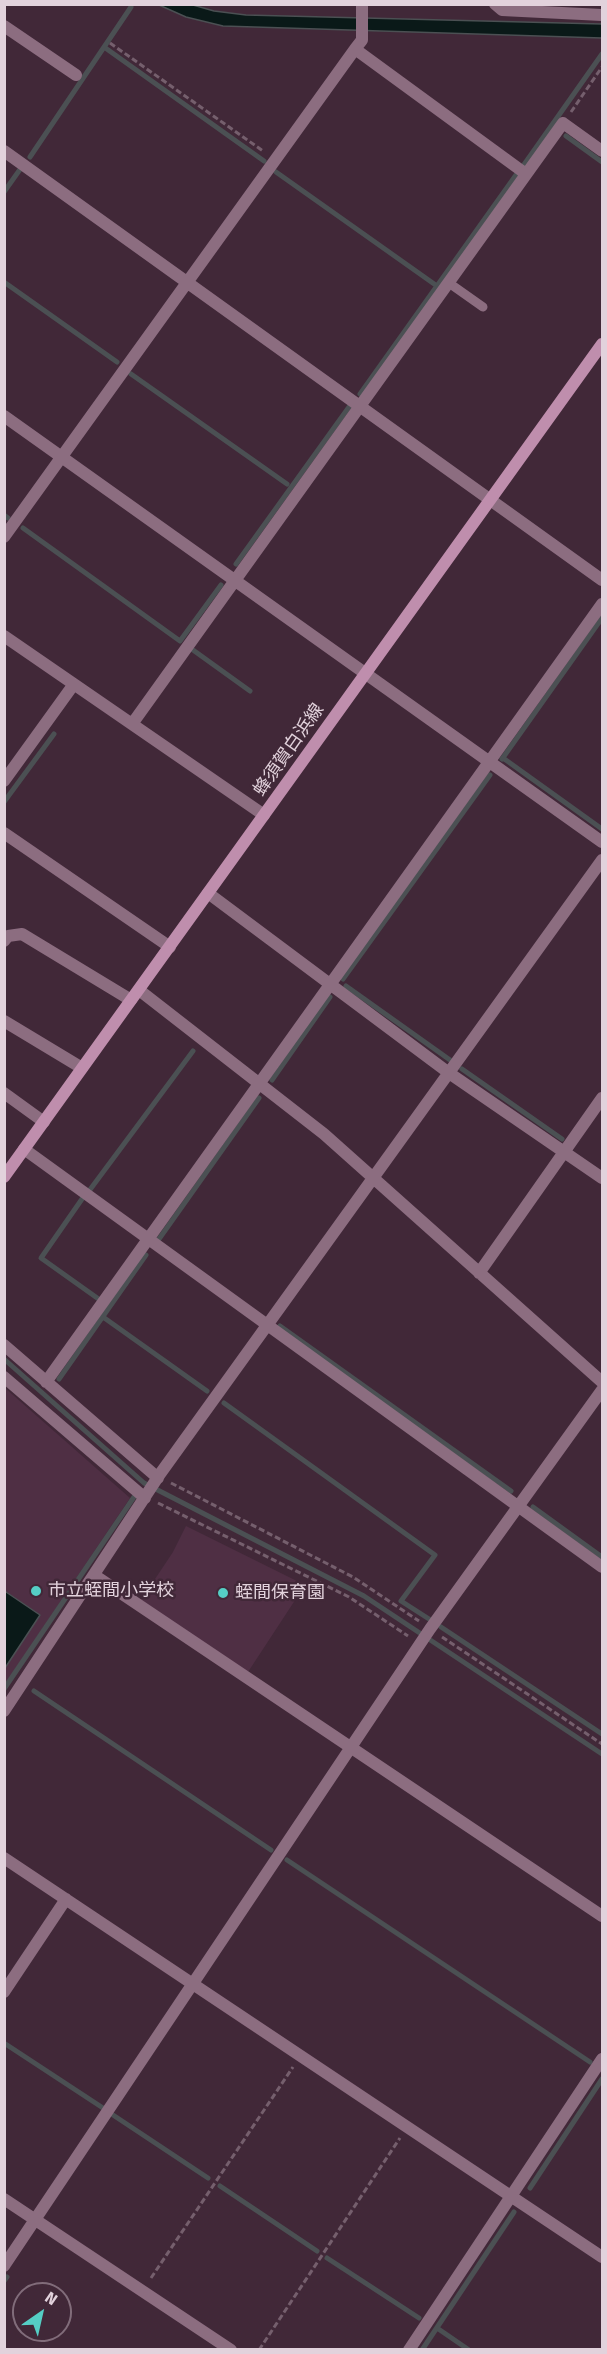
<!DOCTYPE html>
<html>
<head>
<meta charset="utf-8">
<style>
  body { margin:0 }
  #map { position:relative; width:607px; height:2354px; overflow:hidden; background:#412838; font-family:"Fira Sans",sans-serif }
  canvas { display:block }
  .frame { position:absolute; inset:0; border:6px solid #e2d2dc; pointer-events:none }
  .north { position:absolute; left:12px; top:2282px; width:60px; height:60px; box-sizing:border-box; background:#412838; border:2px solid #816c7a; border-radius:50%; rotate:34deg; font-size:16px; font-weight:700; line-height:24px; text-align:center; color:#e2d2dc }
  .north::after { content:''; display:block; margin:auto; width:21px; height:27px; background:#55cec5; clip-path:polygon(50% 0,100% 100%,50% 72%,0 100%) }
</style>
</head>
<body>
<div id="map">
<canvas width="607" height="2354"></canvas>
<div class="frame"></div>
<div class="north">N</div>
</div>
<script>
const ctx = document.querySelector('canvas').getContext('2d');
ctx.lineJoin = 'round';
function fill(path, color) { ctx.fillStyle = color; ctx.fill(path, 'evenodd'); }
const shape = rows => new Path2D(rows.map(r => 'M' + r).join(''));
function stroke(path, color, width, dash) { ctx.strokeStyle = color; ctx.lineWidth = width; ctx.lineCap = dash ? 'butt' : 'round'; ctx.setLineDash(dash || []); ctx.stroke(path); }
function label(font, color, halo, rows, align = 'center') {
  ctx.font = font + ' "Fira Sans","Noto Sans JP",sans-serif'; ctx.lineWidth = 5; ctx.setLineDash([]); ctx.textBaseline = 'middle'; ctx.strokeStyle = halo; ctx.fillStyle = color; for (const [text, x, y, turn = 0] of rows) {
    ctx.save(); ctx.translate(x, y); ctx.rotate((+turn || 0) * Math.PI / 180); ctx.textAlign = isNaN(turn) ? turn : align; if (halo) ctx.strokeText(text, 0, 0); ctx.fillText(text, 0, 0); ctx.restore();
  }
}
const built = shape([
  [5,1388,130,1498,5,1684],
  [186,1526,305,1585,248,1672,141,1600,173,1552]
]);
const water = shape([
  [159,5,193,5,214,11,246,15,602,24,602,38,223,26,186,17,159,5],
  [6,1592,40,1615,5,1668,4,1594,6,1592]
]);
const stream = shape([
  [104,47,264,161],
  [566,136,602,162],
  [30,157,131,7],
  [523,166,602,54],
  [276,172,437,286],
  [4,192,21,168],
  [4,282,117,362],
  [131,374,287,484],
  [360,394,516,175],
  [4,515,8,518],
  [23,528,180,641,221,585],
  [236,564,349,407],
  [193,650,250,691],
  [503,758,602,829],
  [502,759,602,618],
  [4,802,54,734],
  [343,979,490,775],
  [346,986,450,1060],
  [462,1069,562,1139],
  [272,1080,330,997],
  [89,1191,193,1051],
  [82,1199,41,1258,100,1300],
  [159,1239,259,1098],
  [103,1317,207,1391],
  [280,1326,511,1491],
  [4,1359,144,1483,364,1596,602,1754],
  [59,1379,146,1255],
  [224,1403,435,1555,401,1601,429,1619],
  [533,1507,602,1557],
  [441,1627,602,1734],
  [4,1689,134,1497],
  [34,1691,271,1850],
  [287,1860,590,2062],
  [4,2043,103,2108],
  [113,2115,208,2178],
  [220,2186,317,2251],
  [530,2188,602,2079],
  [327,2258,419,2318],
  [4,2281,7,2277],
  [437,2328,469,2350],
  [422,2350,514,2212]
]);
const path = shape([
  [110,43,263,151],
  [571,112,602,67],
  [171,1483,353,1577,419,1621],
  [158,1503,349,1597,408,1636],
  [442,1637,602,1744],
  [151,2278,293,2067],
  [259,2350,400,2138]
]);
const lane = shape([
  [449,283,483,307]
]);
const street = shape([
  [495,4,502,10,602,15],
  [4,26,76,75],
  [355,49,362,40,362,4],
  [4,151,602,580],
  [4,416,602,842],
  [4,537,355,49,526,174],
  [4,636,264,815],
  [132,724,563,123,602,151],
  [4,781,74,684],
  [4,833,170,947],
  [208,893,449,1073,602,1178],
  [4,941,8,936,22,934,131,1000],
  [139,990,324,1134,602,1382],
  [4,1021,82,1068],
  [4,1093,44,1122],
  [24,1149,602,1567],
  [479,1273,602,1098],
  [4,1345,158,1478],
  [4,1377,145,1498],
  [46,1382,602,604],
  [94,1575,602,1916],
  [4,1711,160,1474,602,860],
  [4,1858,602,2257],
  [4,1992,66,1899],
  [4,2199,231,2350],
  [4,2266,430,1629,602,1390],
  [409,2350,602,2059]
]);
const secondary = shape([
  [4,1177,602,344]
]);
const markers = [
  [36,1591,6,"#55cec5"],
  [223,1593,6,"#55cec5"]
];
const streetNames = [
  ["蜂須賀白浜線",289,750,-55]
];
const poiNames = [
  ["市立蛭間小学校",48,1591],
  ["蛭間保育園",235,1593]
];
fill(built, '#4f2f44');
fill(water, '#0a1918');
stroke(water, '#4b5053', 1.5);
stroke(stream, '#4b5053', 5);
stroke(path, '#755f6d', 3, [6, 3]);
stroke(lane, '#8c6d80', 9);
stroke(street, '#8c6d80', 12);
stroke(secondary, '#bf8ead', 12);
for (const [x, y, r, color] of markers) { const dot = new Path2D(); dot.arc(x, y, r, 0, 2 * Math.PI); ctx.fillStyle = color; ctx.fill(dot); stroke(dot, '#412838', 2); }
label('18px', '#e2d2dc', '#412838', streetNames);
label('18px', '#e2d2dc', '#412838', poiNames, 'left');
</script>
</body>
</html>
